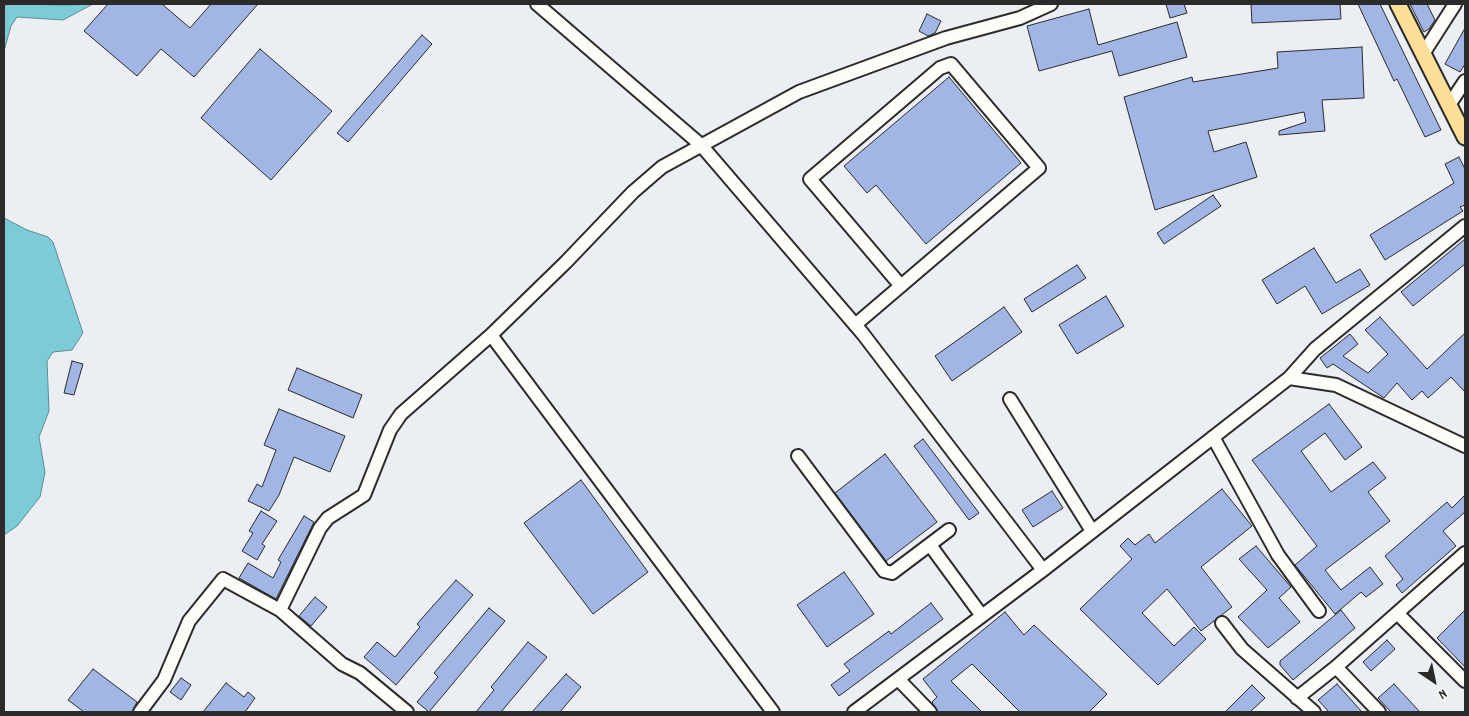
<!DOCTYPE html>
<html>
<head>
<meta charset="utf-8">
<style>
  body { margin:0 }
  #map { position:relative; width:1469px; height:716px; overflow:hidden; background:#ebeef3; font-family:Dekko,sans-serif }
  canvas { display:block }
  .frame { position:absolute; inset:0; border:5px solid #2b2b2b; pointer-events:none }
  .north { position:absolute; left:1409px; top:656px; width:50px; height:50px; -webkit-text-stroke:4px #fdfcf7; paint-order:stroke; rotate:146deg; font-size:14px; font-weight:700; line-height:20px; text-align:center; color:#2b2b2b }
  .north::after { content:''; display:block; margin:auto; width:18px; height:22px; background:#2b2b2b; clip-path:polygon(50% 0,100% 100%,50% 72%,0 100%) }
</style>
</head>
<body>
<div id="map">
<canvas width="1469" height="716"></canvas>
<div class="frame"></div>
<div class="north">N</div>
</div>
<script>
const ctx = document.querySelector('canvas').getContext('2d');
ctx.lineJoin = 'round';
function fill(path, color) { ctx.fillStyle = color; ctx.fill(path, 'evenodd'); }
const shape = rows => new Path2D(rows.map(r => 'M' + r).join(''));
function stroke(path, color, width, dash) { ctx.strokeStyle = color; ctx.lineWidth = width; ctx.lineCap = dash ? 'butt' : 'round'; ctx.setLineDash(dash || []); ctx.stroke(path); }
const water = shape([
  [8,4,67,5,93,4,63,20,17,17,11,26,4,51,4,7,8,4],
  [4,218,27,230,48,237,53,242,83,333,72,350,53,352,47,361,49,411,39,437,45,472,40,497,17,526,4,535,4,218]
]);
const building = shape([
  [108,4,162,4,190,28,211,4,258,4,194,77,161,49,137,76,84,31,108,4],
  [1166,4,1184,4,1187,13,1170,18,1166,4],
  [1251,4,1340,4,1341,19,1252,23,1251,4],
  [1358,4,1380,4,1441,130,1425,137,1397,79,1394,81,1358,4],
  [1410,4,1427,4,1435,20,1429,29,1424,32,1410,4],
  [1089,9,1098,45,1177,22,1187,57,1119,76,1112,51,1039,71,1027,26,1089,9],
  [927,14,941,21,935,33,928,36,919,31,927,14],
  [1465,28,1465,64,1460,72,1445,64,1465,28],
  [422,35,432,44,348,142,337,133,422,35],
  [1362,47,1364,98,1322,100,1325,131,1279,135,1279,131,1306,122,1304,112,1208,131,1214,152,1246,142,1257,177,1155,210,1124,97,1192,77,1193,82,1278,68,1277,52,1362,47],
  [260,49,332,111,271,180,201,118,260,49],
  [949,77,1021,163,926,244,876,185,867,193,844,166,949,77],
  [1459,157,1465,169,1465,205,1460,207,1463,211,1385,260,1370,235,1454,183,1445,164,1459,157],
  [1213,195,1221,206,1164,244,1157,233,1213,195],
  [1465,239,1465,264,1413,306,1401,292,1465,239],
  [1314,248,1336,283,1360,269,1370,285,1322,314,1305,286,1277,304,1262,280,1314,248],
  [1077,265,1086,278,1032,312,1024,299,1077,265],
  [1106,296,1124,326,1077,354,1059,325,1106,296],
  [1004,307,1022,332,952,381,935,356,1004,307],
  [1380,317,1427,369,1465,333,1465,392,1451,377,1428,398,1422,391,1412,400,1397,383,1384,398,1333,364,1327,368,1320,358,1350,334,1358,344,1343,356,1368,373,1388,354,1365,330,1380,317],
  [72,361,83,364,74,395,64,393,72,361],
  [297,368,362,395,353,418,288,390,297,368],
  [1329,404,1362,447,1345,460,1325,433,1301,451,1331,492,1373,462,1386,478,1368,492,1390,521,1325,570,1341,590,1370,567,1383,584,1366,597,1361,592,1335,614,1295,565,1317,546,1252,460,1329,404],
  [279,409,345,436,330,472,294,457,279,495,269,511,248,501,257,484,262,487,276,450,264,445,279,409],
  [923,439,979,513,969,520,914,446,923,439],
  [885,454,937,522,886,561,835,493,885,454],
  [581,480,648,572,593,614,524,523,581,480],
  [1222,489,1252,526,1201,567,1232,607,1201,631,1167,589,1142,613,1174,646,1194,627,1206,639,1158,685,1080,609,1132,559,1120,546,1128,538,1135,545,1149,534,1155,543,1222,489],
  [1052,491,1063,508,1033,527,1022,510,1052,491],
  [1465,495,1465,512,1443,531,1456,546,1402,593,1396,585,1403,579,1385,556,1447,502,1452,508,1465,495],
  [261,511,277,521,262,544,265,546,257,560,242,551,253,533,249,531,261,511],
  [304,516,314,522,276,599,239,578,248,563,273,578,281,562,278,560,304,516],
  [1256,546,1291,587,1279,598,1300,622,1268,648,1238,617,1267,590,1239,559,1256,546],
  [844,572,874,614,827,647,797,605,844,572],
  [456,580,473,595,396,685,364,657,377,642,395,657,420,627,417,624,456,580],
  [315,597,327,607,311,626,299,616,315,597],
  [931,603,943,619,839,696,831,685,850,671,844,664,889,631,891,634,931,603],
  [489,608,505,621,429,712,417,702,438,677,434,673,489,608],
  [1341,610,1355,628,1293,680,1280,665,1280,661,1341,610],
  [1465,610,1465,667,1437,638,1465,610],
  [1005,612,1024,635,1034,625,1107,694,1089,712,1020,712,972,664,951,681,982,712,938,712,932,702,937,697,923,679,1005,612],
  [1387,640,1395,649,1371,671,1363,662,1387,640],
  [528,642,547,657,501,712,476,712,494,690,491,687,528,642],
  [93,669,137,702,132,712,84,712,68,700,93,669],
  [566,674,581,687,560,712,532,712,566,674],
  [181,678,191,685,181,700,170,692,181,678],
  [226,683,244,697,248,692,255,698,245,712,203,712,226,683],
  [1337,684,1362,712,1329,712,1318,700,1337,684],
  [1394,684,1420,712,1391,712,1378,698,1394,684],
  [1252,685,1265,698,1250,712,1225,712,1252,685]
]);
const minor = shape([
  [537,4,701,145,863,334,1043,570],
  [1423,54,1455,4],
  [1449,105,1465,81],
  [855,325,1039,168,951,64,940,68,810,179,901,286],
  [491,335,773,712],
  [1289,378,1315,349,1465,226],
  [1010,399,1092,531],
  [1213,437,1278,555,1319,611],
  [798,456,884,571,892,573,949,530],
  [930,545,982,616],
  [280,610,320,528,328,518,364,495,390,430,401,414,491,335,566,262,633,192,662,167,799,92,946,38,1020,18,1051,4],
  [1397,613,1465,681],
  [1222,623,1242,649,1314,712],
  [1336,667,1379,712],
  [898,679,930,712],
  [1297,698,1336,667,1465,553],
  [140,712,164,680,189,621,223,579,280,610,342,664,360,673,407,712],
  [854,712,1043,570,1289,378,1336,385,1465,446]
]);
const major = shape([
  [1398,4,1465,137]
]);
fill(water, '#7cccd8');
stroke(water, '#5c8c93', 1);
fill(building, '#a1b6e4');
stroke(building, '#2b2b2b', 1);
stroke(minor, '#2b2b2b', 16);
stroke(major, '#2b2b2b', 19);
stroke(minor, '#fdfcf7', 12);
stroke(major, '#fdde96', 15);
</script>
</body>
</html>
